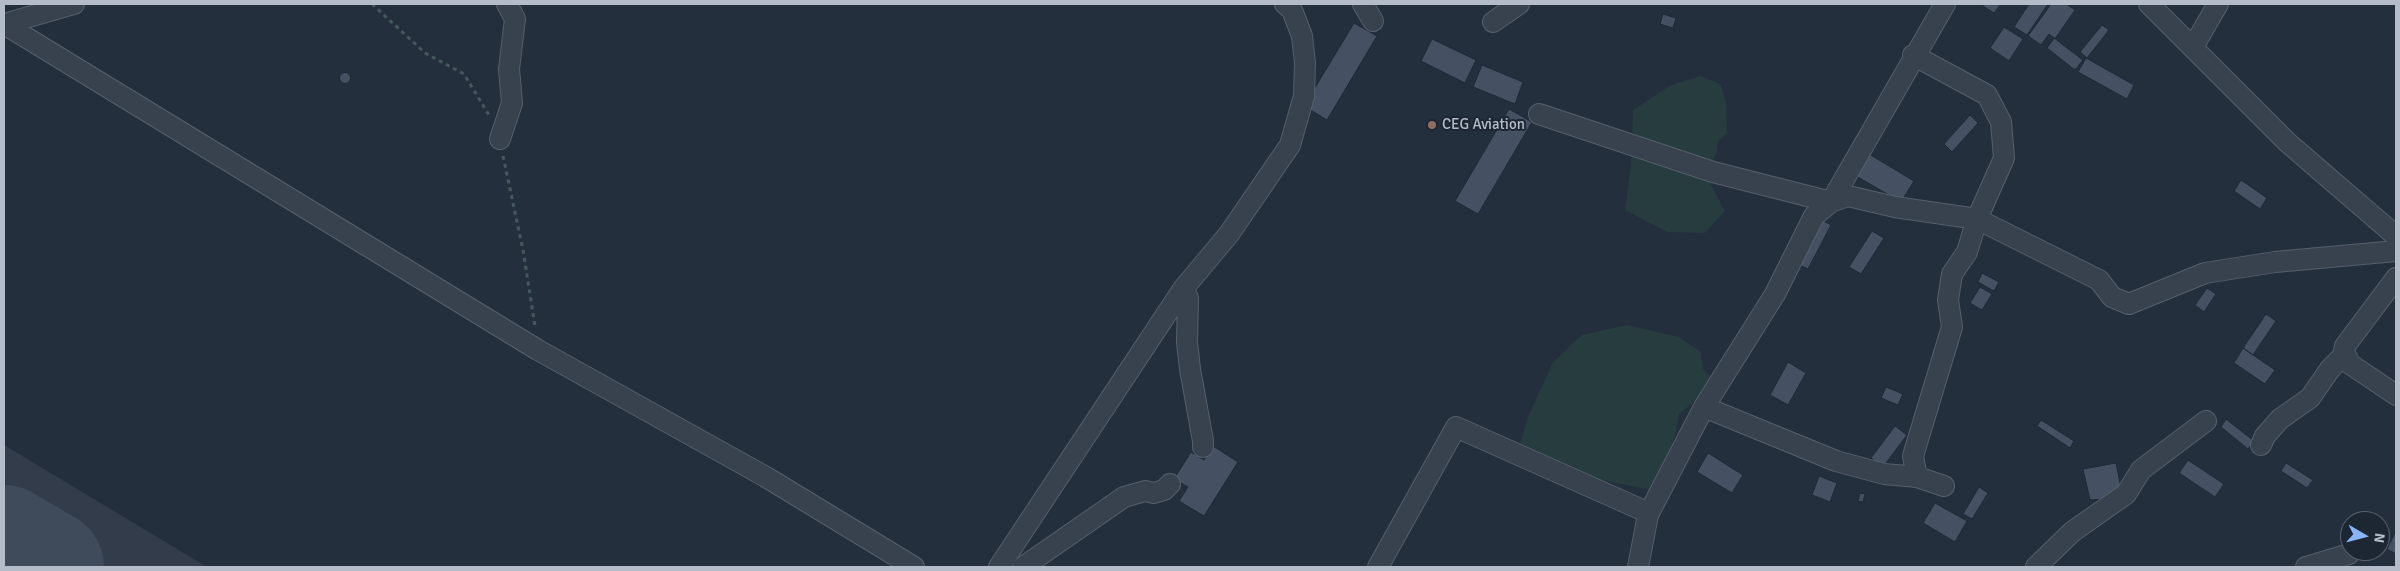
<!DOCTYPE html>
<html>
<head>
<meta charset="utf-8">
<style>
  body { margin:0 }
  #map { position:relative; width:2400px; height:571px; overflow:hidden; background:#242f3e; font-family:Signika,sans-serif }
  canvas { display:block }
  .frame { position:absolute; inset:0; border:5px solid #b4bcc9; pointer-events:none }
  .north { position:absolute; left:2340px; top:511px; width:50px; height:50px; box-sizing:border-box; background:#1d2633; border:1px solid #59626f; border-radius:50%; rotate:98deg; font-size:14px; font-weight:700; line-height:20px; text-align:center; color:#b4bcc9 }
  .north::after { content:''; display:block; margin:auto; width:18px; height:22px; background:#8ab4f8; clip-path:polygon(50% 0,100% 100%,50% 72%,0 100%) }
</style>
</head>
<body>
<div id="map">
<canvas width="2400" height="571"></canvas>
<div class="frame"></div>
<div class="north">N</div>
</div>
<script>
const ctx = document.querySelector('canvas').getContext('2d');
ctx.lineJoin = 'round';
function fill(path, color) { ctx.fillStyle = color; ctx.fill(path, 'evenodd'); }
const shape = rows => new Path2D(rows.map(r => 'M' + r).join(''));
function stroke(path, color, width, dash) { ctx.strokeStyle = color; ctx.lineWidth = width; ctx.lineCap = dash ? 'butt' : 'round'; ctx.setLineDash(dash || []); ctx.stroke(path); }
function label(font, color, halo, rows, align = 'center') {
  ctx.font = font + ' Signika,sans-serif'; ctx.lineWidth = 4; ctx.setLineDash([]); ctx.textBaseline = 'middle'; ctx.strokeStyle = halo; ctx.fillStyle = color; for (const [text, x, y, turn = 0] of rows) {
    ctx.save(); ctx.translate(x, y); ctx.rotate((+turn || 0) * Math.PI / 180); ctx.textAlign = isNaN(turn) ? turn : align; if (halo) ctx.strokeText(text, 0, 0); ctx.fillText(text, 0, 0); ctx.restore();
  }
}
const airport = shape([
  [4,445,207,567,4,567]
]);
const green = shape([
  [1701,76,1720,84,1726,101,1727,133,1718,141,1717,152,1705,174,1725,211,1705,233,1667,232,1625,210,1631,165,1633,110,1671,85],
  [1627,325,1679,337,1701,352,1703,369,1713,379,1713,386,1679,414,1676,432,1667,459,1651,490,1551,470,1517,454,1528,417,1553,362,1582,335]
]);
const runway = shape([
  [4,542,47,567]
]);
const building = shape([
  [1985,4,2001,4,1994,13,1983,6,1985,4],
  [2029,4,2048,4,2027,35,2014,27,2029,4],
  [2051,4,2066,4,2075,10,2055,39,2049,34,2041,45,2028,36,2051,4],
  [1663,14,1676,18,1673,28,1660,24,1663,14],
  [1354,23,1377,36,1327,120,1304,106,1354,23],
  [2102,25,2109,30,2087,58,2080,52,2102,25],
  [2004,27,2023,39,2009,61,1990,48,2004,27],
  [2054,38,2083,60,2075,70,2047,48,2054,38],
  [1432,39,1476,60,1465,83,1421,61,1432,39],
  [2086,58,2134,85,2127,99,2078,72,2086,58],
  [1482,65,1523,82,1515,104,1473,87,1482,65],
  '339.5 78a5.5 5.5 0 1 1 11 0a5.5 5.5 0 1 1-11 0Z',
  [1509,109,1532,122,1478,214,1455,201,1509,109],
  [1970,115,1978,123,1952,152,1944,144,1970,115],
  [1869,154,1914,181,1901,202,1856,176,1869,154],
  [2241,180,2267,198,2260,209,2234,191,2241,180],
  [1818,218,1831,225,1808,269,1795,263,1818,218],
  [1872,231,1884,238,1861,274,1849,267,1872,231],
  [1982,273,1999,282,1994,291,1978,282,1982,273],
  [1980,287,1992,294,1982,310,1970,303,1980,287],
  [2207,288,2216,294,2204,312,2195,305,2207,288],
  [2266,314,2276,321,2253,355,2243,348,2266,314],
  [2243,348,2275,370,2265,384,2234,363,2243,348],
  [1788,362,1806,373,1788,405,1770,395,1788,362],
  [1886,387,1903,394,1898,405,1881,398,1886,387],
  [2226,419,2254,441,2248,449,2221,427,2226,419],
  [2041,420,2074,441,2070,448,2037,426,2041,420],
  [1895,426,1907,435,1883,467,1871,458,1895,426],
  [1213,446,1238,462,1204,516,1179,501,1188,487,1174,479,1191,452,1204,460,1213,446],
  [1708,453,1743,475,1732,493,1697,472,1708,453],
  [2188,460,2224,484,2215,497,2179,473,2188,460],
  [2116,463,2122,493,2104,499,2090,500,2083,469,2116,463],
  [2286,463,2313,480,2307,488,2281,471,2286,463],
  [1819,476,1837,483,1830,502,1812,495,1819,476],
  [1979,487,1988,493,1972,519,1963,514,1979,487],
  [1860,493,1865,494,1863,502,1858,501,1860,493],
  [1935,503,1967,521,1955,542,1923,523,1935,503],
  [2396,531,2396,554,2387,549,2396,531]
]);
const path = shape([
  [372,4,425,53,464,74,489,115],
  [503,156,523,250,535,326]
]);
const minor = shape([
  [1363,4,1373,21],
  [2149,4,2287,142,2396,236],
  [1493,22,1519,4],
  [4,24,538,350,766,477,914,567],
  [4,24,74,4],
  [2193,47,2218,4],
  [1913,55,1987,95,2001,122,2004,158,1977,219,1967,252,1952,274,1948,300,1952,327,1913,456,1917,477],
  [1539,114,1713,172,1831,202,1848,196,1895,207,1977,219,2099,280,2112,297,2129,304,2205,273,2275,262,2396,251],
  [500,139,512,103,509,69,515,19,507,4],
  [1183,289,1188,298,1187,342,1190,369,1203,441,1203,447],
  [2344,352,2350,364,2396,395],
  [1704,407,1836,461,1884,474,1917,477,1944,486],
  [2261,445,2265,436,2280,419,2310,398,2330,369,2343,356,2345,346,2396,278],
  [999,567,1183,289,1229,234,1290,145,1304,96,1305,63,1302,36,1292,10,1285,4],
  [1023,567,1124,497,1145,491,1154,493,1164,490,1170,484],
  [1378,567,1456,427,1649,513],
  [1638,567,1648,515,1704,407,1775,294,1814,216,1831,202,1945,4],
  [2036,567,2072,532,2126,494,2141,470,2206,421],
  [2306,567,2349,554]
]);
const markers = [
  [1432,125,5,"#8d6e63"]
];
const poiNames = [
  ["CEG Aviation",1442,125]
];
fill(airport, '#323c4b');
fill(green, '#263c3f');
stroke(runway, '#3f4a5a', 114);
fill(building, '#455162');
stroke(building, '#1f2835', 1);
stroke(minor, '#565f6c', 22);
stroke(path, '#44595c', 3, [4, 4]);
stroke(minor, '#38414e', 20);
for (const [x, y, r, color] of markers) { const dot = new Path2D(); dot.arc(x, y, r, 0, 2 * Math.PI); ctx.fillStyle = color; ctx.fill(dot); stroke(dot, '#1d2633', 2); }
label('15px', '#b4bcc9', '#1d2633', poiNames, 'left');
</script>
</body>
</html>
